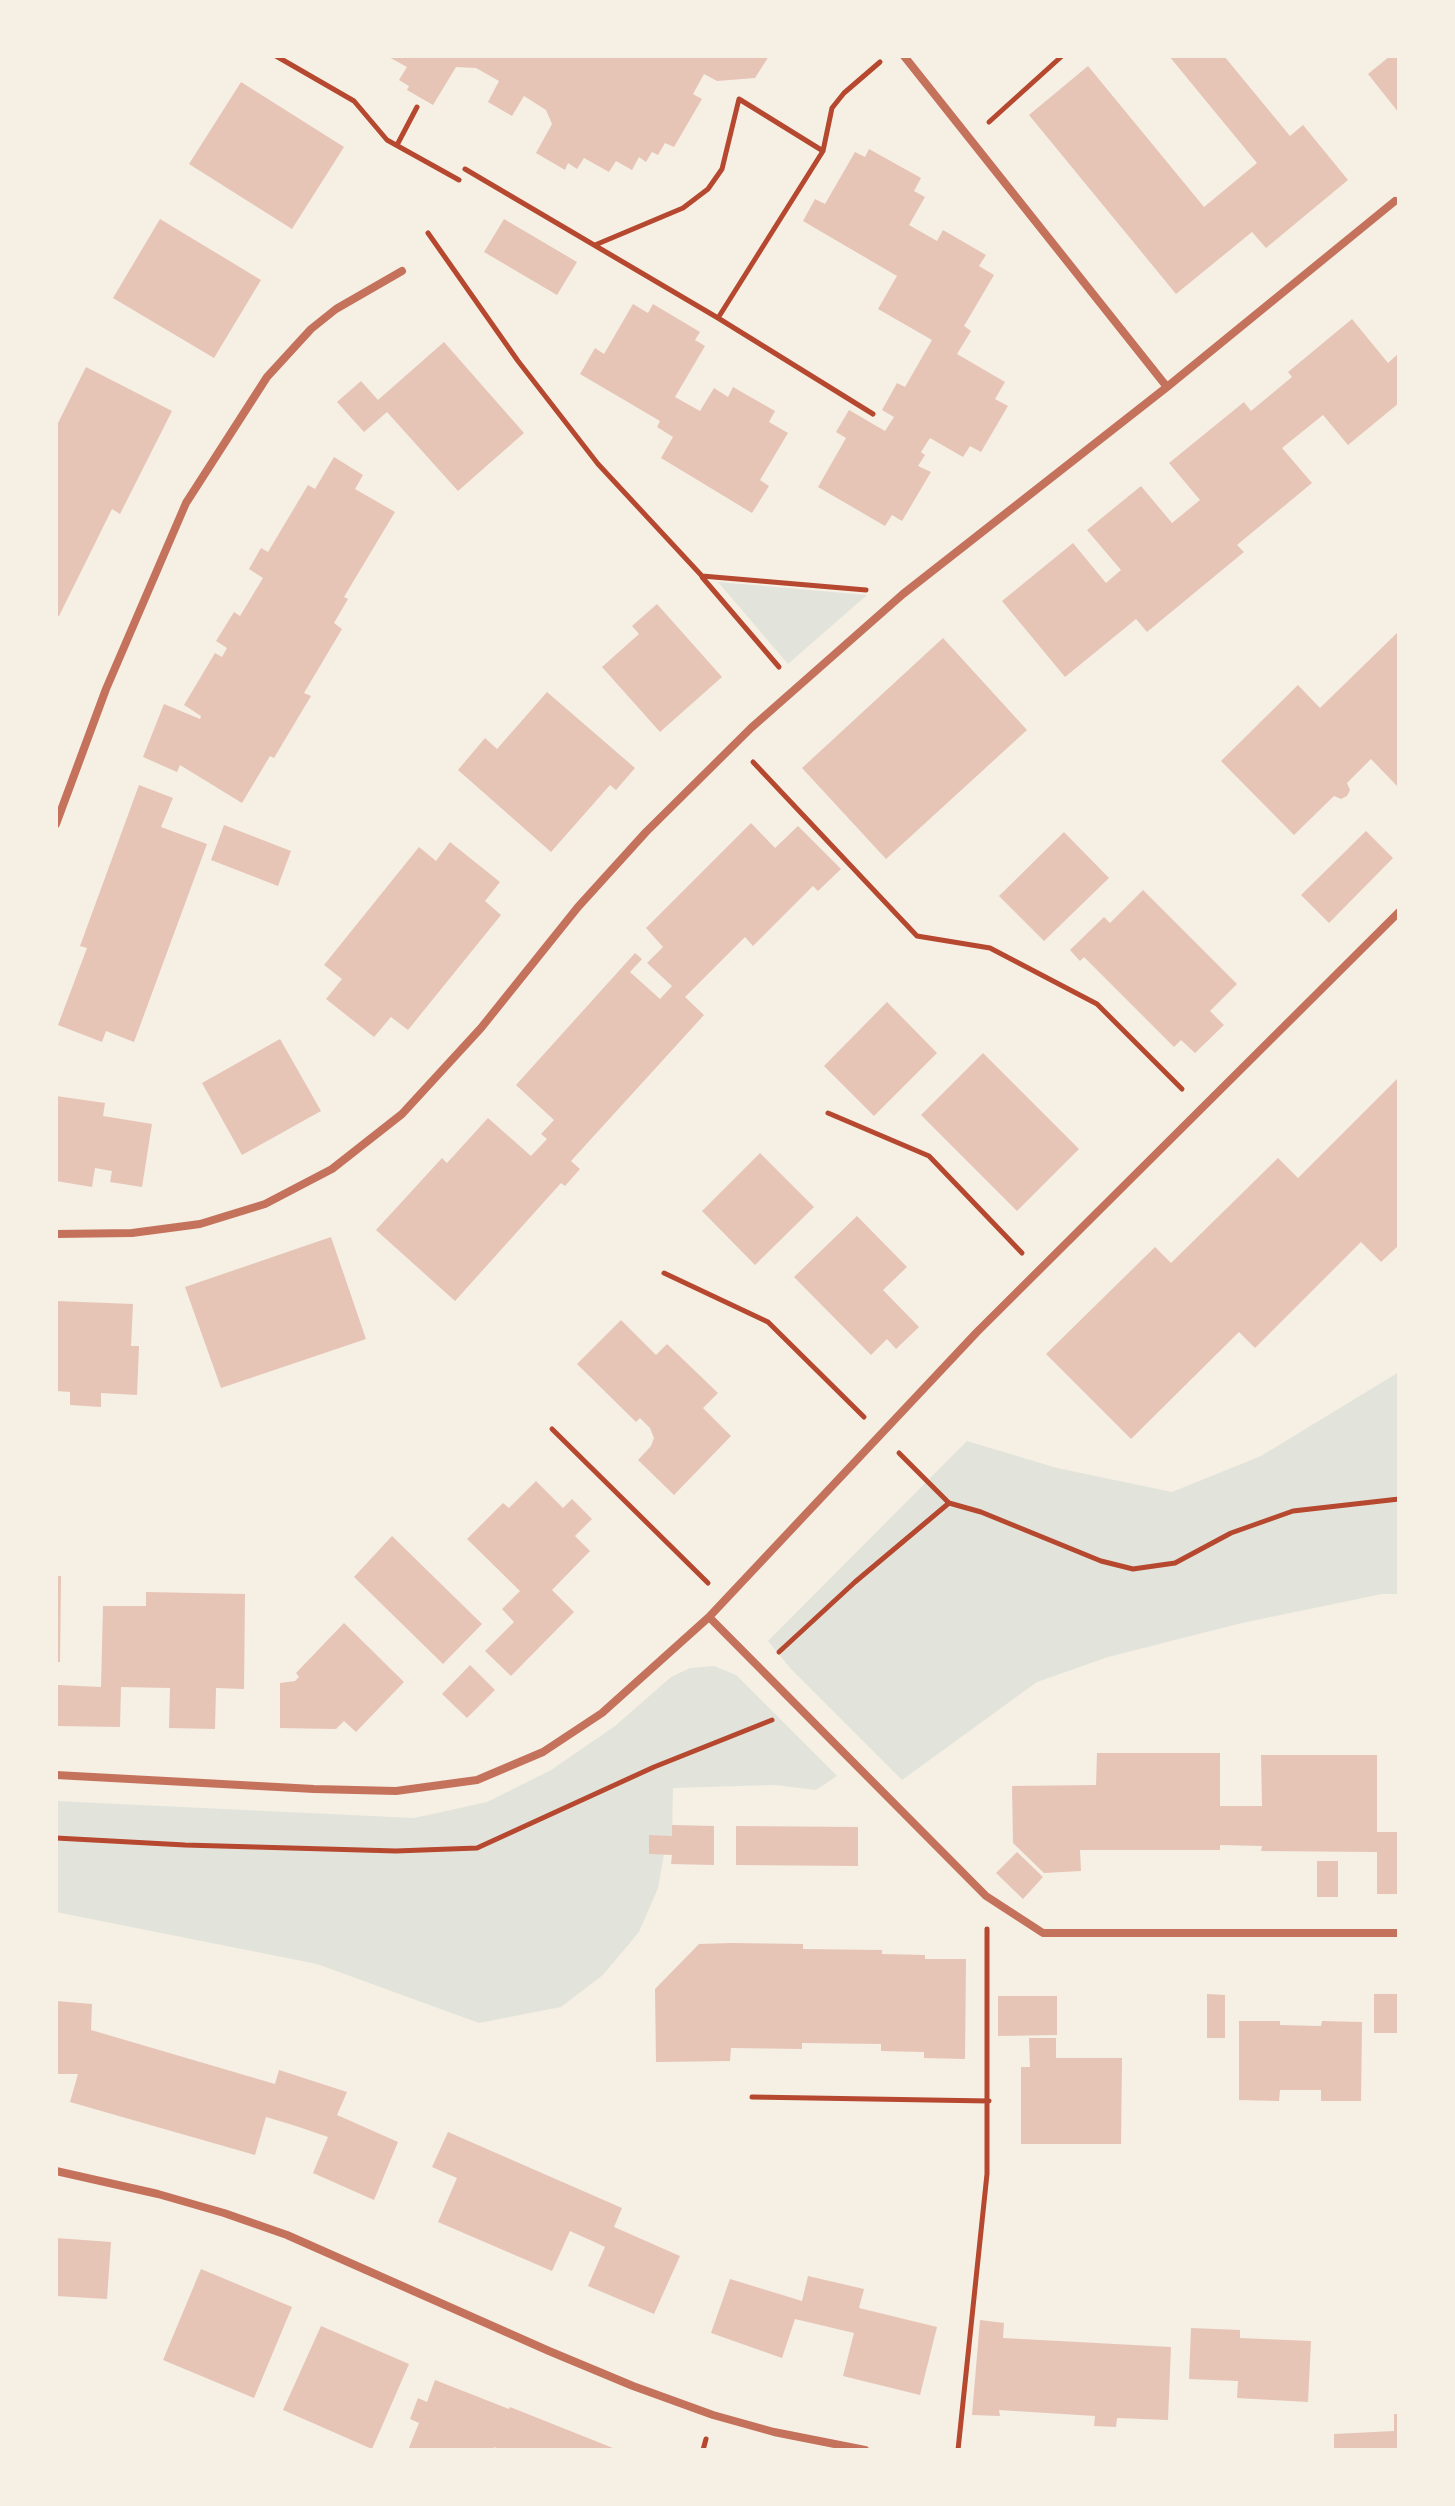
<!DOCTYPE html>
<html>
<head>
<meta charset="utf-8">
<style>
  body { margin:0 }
  #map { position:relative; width:1455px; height:2506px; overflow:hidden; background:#f6efe4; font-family:"Alegreya Sans",sans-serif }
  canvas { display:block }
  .frame { position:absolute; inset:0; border:58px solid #f6efe4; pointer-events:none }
</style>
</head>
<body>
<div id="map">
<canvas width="1455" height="2506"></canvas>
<div class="frame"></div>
</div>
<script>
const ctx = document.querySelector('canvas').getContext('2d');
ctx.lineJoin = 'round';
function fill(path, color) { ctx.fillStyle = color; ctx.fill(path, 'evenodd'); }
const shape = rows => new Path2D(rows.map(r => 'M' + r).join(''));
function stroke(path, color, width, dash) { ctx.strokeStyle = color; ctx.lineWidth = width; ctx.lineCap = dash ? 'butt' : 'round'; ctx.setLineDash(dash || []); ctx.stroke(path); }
const green = shape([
  [718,582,867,595,788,664],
  [1399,1372,1399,1594,1382,1594,1242,1623,1108,1657,1037,1682,902,1780,790,1668,768,1641,967,1441,1057,1468,1172,1492,1261,1456],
  [714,1666,736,1675,837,1776,816,1790,775,1785,673,1788,672,1836,649,1836,649,1854,664,1854,658,1888,639,1932,603,1975,561,2007,479,2023,317,1964,56,1912,56,1801,414,1818,487,1802,551,1770,615,1726,671,1677,690,1668]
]);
const building = shape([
  [387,56,769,56,755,78,717,81,704,74,693,94,702,99,674,147,665,143,658,155,652,152,646,162,639,157,632,170,616,161,609,172,584,158,577,169,568,163,565,170,536,153,552,124,546,110,524,96,512,116,488,102,499,81,476,68,456,67,433,105,407,90,409,86,399,80,407,67],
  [1169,56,1224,56,1290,136,1303,125,1348,180,1266,248,1252,232,1176,294,1029,115,1088,66,1204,207,1257,163],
  [1390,56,1399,56,1399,113,1368,74],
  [241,82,344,147,292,229,189,164],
  [869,149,921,178,914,191,925,197,909,225,937,241,943,230,986,255,979,266,994,275,964,326,971,331,957,354,1005,382,995,399,1008,406,981,452,970,446,963,457,930,438,921,452,925,455,918,466,931,472,902,521,892,515,885,526,818,487,846,438,836,432,849,410,885,431,894,417,882,410,897,383,905,387,932,340,878,309,897,276,803,221,815,199,825,204,855,152,865,157],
  [160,219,261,280,214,358,113,298],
  [504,219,577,262,557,295,484,252],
  [633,304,648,313,653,304,700,332,695,340,705,346,675,397,700,411,714,388,728,397,733,387,775,411,769,422,788,433,760,480,769,486,752,513,661,458,673,437,657,427,660,421,580,374,595,348,604,354],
  [1352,319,1388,363,1399,353,1399,403,1348,445,1323,415,1282,448,1312,483,1237,545,1244,552,1147,632,1136,619,1065,677,1002,601,1073,543,1106,583,1121,570,1087,530,1141,486,1172,523,1200,500,1169,463,1244,402,1251,411,1292,377,1288,372],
  [444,342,524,433,458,491,387,412,364,432,337,402,361,381,378,400],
  [86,367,172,411,120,514,112,509,59,616,56,615,56,427],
  [334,457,363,475,355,489,395,512,344,597,348,599,334,623,342,629,304,693,311,696,274,758,270,756,242,803,180,765,177,772,143,757,164,704,200,719,201,716,184,705,215,653,222,657,227,648,216,641,234,612,240,616,263,578,249,569,261,548,268,552,308,485,315,489],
  [657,604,722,677,660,732,602,667,639,634,632,626],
  [1399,631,1399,788,1371,759,1347,783,1350,790,1347,796,1341,799,1334,796,1294,835,1221,761,1298,685,1320,708],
  [943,638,1027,730,886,859,802,768],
  [547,692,635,768,616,790,610,785,551,852,458,770,485,738,497,749],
  [139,785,173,798,161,827,207,844,134,1042,106,1031,102,1042,58,1025,87,948,80,946],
  [751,823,775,848,798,826,841,869,818,891,813,886,753,946,745,937,685,997,704,1015,571,1161,580,1169,565,1186,561,1183,455,1301,376,1230,442,1158,447,1163,488,1118,531,1156,547,1139,541,1134,554,1120,516,1085,635,953,642,959,630,972,660,999,672,986,647,963,663,947,646,928],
  [224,825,291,851,278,886,211,860],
  [1366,831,1393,858,1329,923,1301,895],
  [1064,832,1109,878,1044,941,999,896],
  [450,842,500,882,485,901,501,915,408,1030,391,1017,374,1037,326,999,342,979,324,965,419,847,436,861],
  [1143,890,1237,984,1210,1011,1224,1025,1195,1053,1181,1040,1174,1047,1084,957,1080,961,1070,950,1104,917,1110,923],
  [887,1002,937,1053,874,1116,824,1066],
  [280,1039,321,1111,242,1155,202,1083],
  [983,1053,1079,1149,1017,1211,921,1115],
  [1399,1077,1399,1245,1381,1262,1361,1242,1255,1348,1239,1332,1131,1439,1046,1354,1155,1247,1171,1263,1278,1158,1298,1178],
  [56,1096,105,1103,103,1116,152,1124,142,1187,110,1182,112,1171,95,1168,92,1187,56,1181],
  [760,1153,814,1207,755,1265,702,1211],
  [857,1216,907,1267,883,1290,919,1327,896,1349,887,1339,871,1355,794,1277],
  [331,1237,366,1339,221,1388,185,1287],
  [56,1301,133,1304,131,1346,139,1346,137,1395,101,1393,101,1407,70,1405,70,1392,56,1391],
  [621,1320,656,1355,667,1344,718,1393,703,1408,731,1436,674,1495,638,1460,651,1446,654,1438,650,1428,640,1418,636,1422,577,1364],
  [536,1481,563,1508,572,1499,592,1519,575,1536,590,1551,552,1590,574,1612,511,1676,485,1651,514,1622,502,1609,520,1591,467,1539,503,1503,509,1508],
  [392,1536,482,1624,443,1664,354,1577],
  [56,1576,61,1576,60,1662,56,1662],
  [146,1592,245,1594,244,1689,216,1688,215,1729,169,1728,170,1688,121,1687,120,1727,58,1726,58,1685,101,1687,103,1606,146,1606],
  [344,1623,404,1682,356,1732,344,1721,336,1729,280,1728,280,1683,295,1681,299,1677,296,1673],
  [470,1665,495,1690,467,1718,442,1694],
  [1097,1753,1220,1753,1220,1806,1262,1806,1261,1755,1377,1755,1377,1832,1399,1832,1399,1894,1377,1894,1377,1852,1261,1851,1262,1846,1220,1845,1220,1850,1080,1850,1081,1871,1044,1873,1013,1843,1012,1786,1096,1785],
  [672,1825,714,1826,714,1865,671,1864,672,1855,649,1854,649,1835,672,1836],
  [736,1826,858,1827,858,1866,736,1865],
  [1017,1852,1043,1877,1023,1899,996,1873],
  [1317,1861,1338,1861,1338,1897,1317,1897],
  [731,1943,803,1944,803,1949,882,1950,882,1954,925,1955,925,1959,966,1959,965,2059,924,2058,924,2052,881,2051,881,2044,802,2043,802,2049,731,2048,730,2061,656,2062,655,1989,699,1944],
  [1207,1994,1225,1995,1225,2038,1207,2038],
  [1374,1994,1399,1994,1399,2033,1374,2033],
  [998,1996,1057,1996,1057,2035,998,2036],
  [56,2001,92,2004,91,2030,275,2084,279,2070,347,2092,337,2115,398,2142,374,2200,313,2173,328,2137,296,2126,266,2117,255,2155,70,2102,78,2074,56,2074],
  [1239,2021,1280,2021,1280,2025,1321,2026,1322,2021,1362,2022,1361,2101,1321,2101,1321,2090,1280,2090,1279,2101,1239,2100],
  [1029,2038,1056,2038,1056,2058,1122,2058,1121,2144,1021,2144,1021,2067,1030,2067],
  [448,2132,622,2208,614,2227,680,2256,654,2314,588,2286,605,2247,590,2240,570,2231,552,2271,438,2222,457,2178,432,2167],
  [56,2238,111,2242,107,2299,56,2296],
  [201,2269,292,2307,254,2398,163,2360],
  [808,2276,864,2289,859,2308,937,2327,920,2395,843,2376,854,2333,795,2319,782,2358,711,2333,730,2279,802,2301],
  [980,2320,1004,2323,1003,2338,1171,2347,1168,2420,1117,2418,1116,2427,1094,2426,1095,2416,999,2410,1000,2416,972,2415],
  [321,2326,409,2364,372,2449,283,2410],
  [1191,2328,1240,2330,1240,2338,1311,2341,1308,2402,1237,2398,1238,2381,1189,2379],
  [435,2380,509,2409,510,2407,618,2450,501,2450,494,2447,493,2450,408,2450,419,2423,410,2419,418,2398,427,2402],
  [1394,2414,1399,2414,1399,2450,1334,2450,1334,2434,1394,2431]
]);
const path = shape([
  [276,56,354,101,387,140,459,180],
  [989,122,1062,56],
  [397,145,417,107],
  [465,169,718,318,873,414],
  [428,233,518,361,598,464,702,576,866,590],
  [595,245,683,208,708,189,722,169,739,99,823,151],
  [718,318,823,151,832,108,844,93,880,62],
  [702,577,779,667],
  [753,762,917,936,990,948,1097,1004,1182,1089],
  [828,1113,929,1156,1022,1253],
  [664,1273,768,1322,864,1417],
  [552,1429,708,1583],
  [899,1453,949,1503],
  [779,1652,855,1582,949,1503,981,1512,1101,1561,1133,1569,1175,1563,1231,1533,1293,1511,1399,1499],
  [56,1838,185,1845,396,1851,477,1848,654,1767,772,1720],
  [752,2097,989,2101],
  [703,2450,706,2439],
  [958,2450,987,2174,987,1929]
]);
const minor = shape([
  [904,56,1167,387],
  [56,824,106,689,186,503,267,377,311,329,336,309,402,271],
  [56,1234,132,1233,200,1224,265,1204,332,1169,402,1114,481,1028,578,907,646,832,751,728,903,594,1167,387,1395,201],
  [709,1617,986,1896,1043,1933,1399,1933],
  [56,1775,314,1789,396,1791,477,1780,543,1752,602,1713,709,1617,977,1332,1399,912],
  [56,2171,158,2194,224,2213,287,2235,549,2351,633,2386,713,2415,774,2432,865,2450]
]);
fill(green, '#e2e4dc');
fill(building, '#e6c5b7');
stroke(path, '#b5482f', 5);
stroke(minor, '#c5725c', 8);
</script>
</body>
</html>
